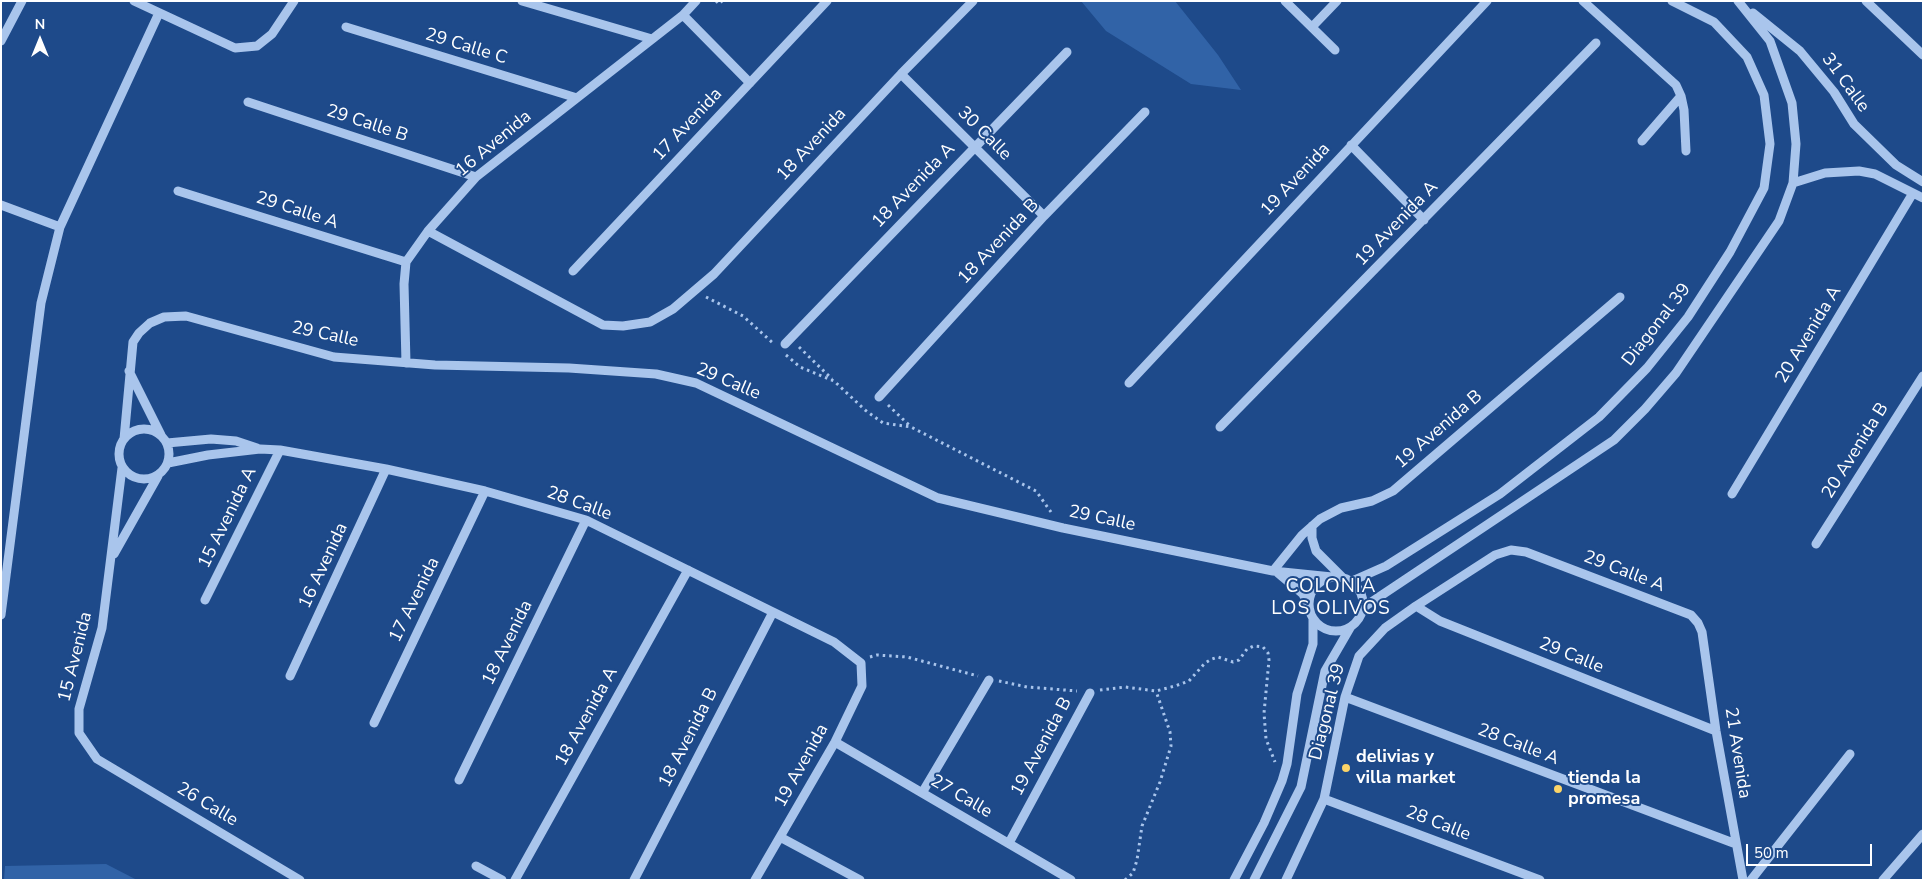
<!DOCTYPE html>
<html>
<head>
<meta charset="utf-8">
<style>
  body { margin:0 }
  #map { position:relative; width:1924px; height:881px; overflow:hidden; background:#1e4a8a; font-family:"Nunito Sans",sans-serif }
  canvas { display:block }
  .frame { position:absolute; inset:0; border:2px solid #fff; pointer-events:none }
  .north { position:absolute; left:15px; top:15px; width:50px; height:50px; -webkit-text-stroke:4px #1e4a8a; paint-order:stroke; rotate:0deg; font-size:14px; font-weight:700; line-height:20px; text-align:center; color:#fff }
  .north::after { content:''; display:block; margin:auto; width:18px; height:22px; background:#fff; clip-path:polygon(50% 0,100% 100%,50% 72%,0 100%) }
  .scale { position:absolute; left:1746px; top:844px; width:126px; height:22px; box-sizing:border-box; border:2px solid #fff; border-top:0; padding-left:6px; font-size:15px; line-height:18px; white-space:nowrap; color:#fff; -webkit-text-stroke:4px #1e4a8a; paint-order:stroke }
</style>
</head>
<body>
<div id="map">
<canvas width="1924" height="881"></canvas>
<div class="frame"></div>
<div class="north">N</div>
<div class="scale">50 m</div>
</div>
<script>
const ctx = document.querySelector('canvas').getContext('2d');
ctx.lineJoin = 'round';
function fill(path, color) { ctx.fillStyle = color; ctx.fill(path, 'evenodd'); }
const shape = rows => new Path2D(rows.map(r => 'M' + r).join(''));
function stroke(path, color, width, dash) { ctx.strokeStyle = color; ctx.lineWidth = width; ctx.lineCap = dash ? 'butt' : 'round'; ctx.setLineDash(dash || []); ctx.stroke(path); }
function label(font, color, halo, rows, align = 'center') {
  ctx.font = font + ' "Nunito Sans",sans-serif'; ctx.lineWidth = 4; ctx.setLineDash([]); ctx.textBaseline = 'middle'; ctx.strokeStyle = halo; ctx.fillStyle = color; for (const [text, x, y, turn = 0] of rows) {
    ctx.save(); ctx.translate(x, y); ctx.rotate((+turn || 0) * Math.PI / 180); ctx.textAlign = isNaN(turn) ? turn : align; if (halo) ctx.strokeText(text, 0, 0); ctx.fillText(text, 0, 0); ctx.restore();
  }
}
const green = shape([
  [1081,1,1175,1,1218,55,1241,90,1191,84,1106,31],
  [106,864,137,880,4,880,5,866]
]);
const path = shape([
  [716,1,719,4,722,1],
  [706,297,743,316,774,344],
  [799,347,832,379],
  [786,355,800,367,834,381,865,410,883,423,911,427,1036,491,1051,512],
  [888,405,910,426],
  [870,657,877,655,907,657,978,676],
  [999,681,1027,687,1077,691],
  [1100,690,1125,687,1156,691,1175,686,1189,681,1205,663,1212,659,1218,657,1233,662,1239,660,1247,649,1254,646,1263,647,1268,653,1269,660,1264,713,1266,739,1275,762],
  [1125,880,1133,873,1137,860,1142,826,1160,782,1171,746,1170,732,1156,691]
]);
const minor = shape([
  [134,1,235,48,257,46,272,34,294,1],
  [522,1,652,39],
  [1285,1,1335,50],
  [1583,1,1676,85,1681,96,1684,110,1686,151],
  [1866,1,1923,55],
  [1753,13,1800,51,1834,92,1854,124,1896,165,1923,182],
  [683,15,750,83],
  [346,27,577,98],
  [1312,27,1337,1],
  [1,41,22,1],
  [901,74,1044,216],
  [248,102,476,177],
  [1642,141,1681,96],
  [1351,145,1424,220],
  [1793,183,1825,173,1859,171,1875,174,1923,198],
  [178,191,406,262],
  [1,205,60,227],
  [428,231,603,325,623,326,650,322,673,309,714,274,901,74,973,1],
  [573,271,827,1],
  [785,344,1067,52],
  [406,363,404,284,406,262,428,231,476,177,683,15,696,1],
  [129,371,161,435],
  [1129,383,1487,1],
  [879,397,1044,216,1145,112],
  [1220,427,1596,43],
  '119 454a25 25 0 1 1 50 0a25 25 0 1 1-50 0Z',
  [124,439,133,342,139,333,150,323,164,317,186,316,334,357,435,365,569,368,656,374,696,383,938,498,1063,528,1273,571,1332,577],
  [167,443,211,439,236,441,257,448],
  [168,463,208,455,260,449,280,450,386,469,485,491,586,520,834,642,861,663,862,686,835,742,755,880],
  [122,468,102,628,79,709,79,733,97,759,300,880],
  [1732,494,1913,193],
  [1312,526,1312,538,1316,551,1342,577],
  [1816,544,1923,376],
  [114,554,158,476],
  [1273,571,1302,535,1320,519,1341,508,1372,501,1393,491,1620,297],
  [1278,573,1303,594,1309,607],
  '1309 604a27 27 0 1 1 54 0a27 27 0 1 1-54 0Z',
  [1352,581,1386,566,1500,494,1599,417,1647,368,1688,317,1730,252,1764,188,1770,144,1764,95,1747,57,1714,22,1672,1],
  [205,600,280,450],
  [1416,606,1440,621,1716,731],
  [1364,607,1614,440,1645,409,1676,373,1779,221,1793,183,1796,144,1792,103,1770,41,1738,1],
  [1,615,41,303,60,227,159,13],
  [290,676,386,469],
  [1345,697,1736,844],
  [374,723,485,491],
  [835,742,1071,880],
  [459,780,586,520],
  [922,793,989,680],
  [1324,799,1540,880],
  [780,837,860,880],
  [1009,843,1090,693],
  [476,866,502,880],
  [515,880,688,570],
  [634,880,773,612],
  [1234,880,1264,823,1282,781,1287,764,1297,694,1313,644,1313,619],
  [1254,880,1301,787,1325,671,1350,628],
  [1286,880,1324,799,1345,697,1359,656,1385,628,1416,606,1495,555,1511,550,1526,552,1691,615,1698,623,1702,632,1716,731,1743,880],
  [1751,880,1850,754],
  [1883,880,1923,834]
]);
const markers = [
  [1346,768,5,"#fbd468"],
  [1558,789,5,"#fbd468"]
];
const streetNames = [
  ["29 Calle C",466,47,17],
  ["31 Calle",1845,83,54],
  ["29 Calle B",367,124,18],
  ["17 Avenida",688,125,-47],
  ["30 Calle",984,134,45],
  ["16 Avenida",494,144,-40],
  ["18 Avenida",812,145,-47],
  ["19 Avenida",1296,180,-47],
  ["18 Avenida A",914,186,-46],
  ["29 Calle A",297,211,18],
  ["19 Avenida A",1397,224,-46],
  ["18 Avenida B",999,242,-47],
  ["Diagonal 39",1657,325,-52],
  ["29 Calle",325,335,12],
  ["20 Avenida A",1809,335,-59],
  ["29 Calle",728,382,23],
  ["19 Avenida B",1439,430,-41],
  ["20 Avenida B",1856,451,-58],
  ["28 Calle",579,504,20],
  ["15 Avenida A",228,518,-64],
  ["29 Calle",1102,519,12],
  ["16 Avenida",324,566,-65],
  ["29 Calle A",1624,572,21],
  ["17 Avenida",415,600,-64],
  ["18 Avenida",508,643,-64],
  ["29 Calle",1571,656,22],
  ["15 Avenida",76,657,-76],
  ["Diagonal 39",1328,712,-76],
  ["18 Avenida A",587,717,-61],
  ["18 Avenida B",689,738,-63],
  ["28 Calle A",1518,745,21],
  ["19 Avenida B",1042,747,-62],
  ["21 Avenida",1737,753,81],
  ["19 Avenida",802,766,-61],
  ["27 Calle",961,797,30],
  ["26 Calle",207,805,31],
  ["28 Calle",1438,824,21]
];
const poiNames = [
  ["delivias y",1356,758],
  ["villa market",1356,779],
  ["tienda la",1568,779],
  ["promesa",1568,800]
];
const neighbourhoodNames = [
  ["COLONIA",1331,587],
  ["LOS OLIVOS",1331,609]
];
fill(green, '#3163a7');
stroke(path, '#a9c5ec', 3, [2.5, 4]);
stroke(minor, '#a9c5ec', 9);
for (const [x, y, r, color] of markers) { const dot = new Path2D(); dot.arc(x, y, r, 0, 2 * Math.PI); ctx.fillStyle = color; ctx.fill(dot); stroke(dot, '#1e4a8a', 2); }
label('18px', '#fff', '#1e4a8a', streetNames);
label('bold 18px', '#fff', '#1e4a8a', poiNames, 'left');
ctx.letterSpacing = '1px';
label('19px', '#fff', '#1e4a8a', neighbourhoodNames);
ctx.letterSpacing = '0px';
</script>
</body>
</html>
